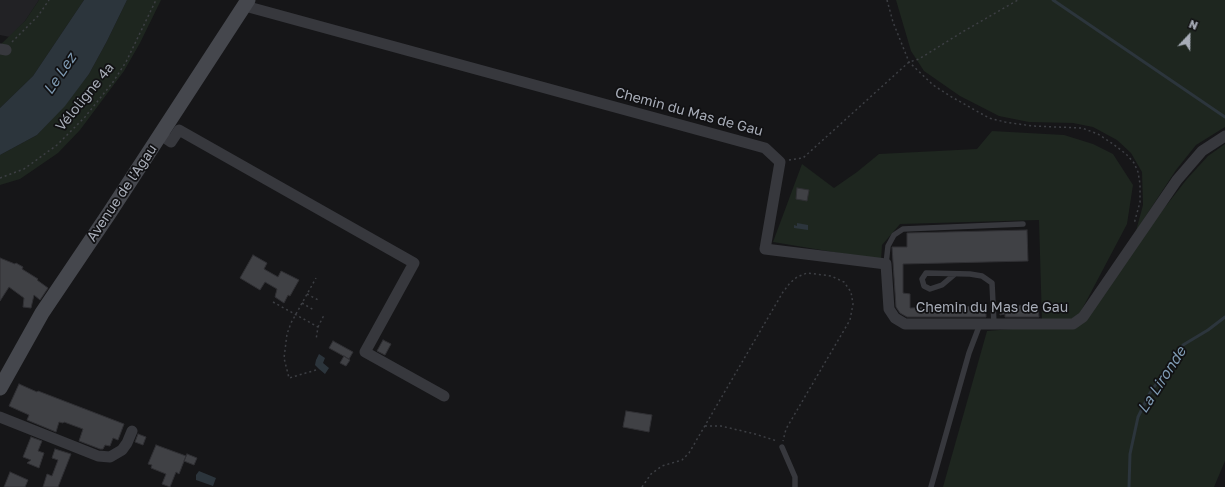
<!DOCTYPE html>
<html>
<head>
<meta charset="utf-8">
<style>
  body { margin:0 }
  #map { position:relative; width:1225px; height:487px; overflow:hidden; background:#161618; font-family:"Golos Text",sans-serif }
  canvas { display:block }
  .north { position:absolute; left:1169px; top:16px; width:40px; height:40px; -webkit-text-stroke:3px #111113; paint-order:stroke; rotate:22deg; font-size:11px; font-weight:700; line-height:16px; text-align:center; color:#a8adb8 }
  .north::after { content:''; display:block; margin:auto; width:14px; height:18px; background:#a8adb8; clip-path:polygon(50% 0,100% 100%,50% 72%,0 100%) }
</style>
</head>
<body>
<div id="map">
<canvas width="1225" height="487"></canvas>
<div class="north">N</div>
</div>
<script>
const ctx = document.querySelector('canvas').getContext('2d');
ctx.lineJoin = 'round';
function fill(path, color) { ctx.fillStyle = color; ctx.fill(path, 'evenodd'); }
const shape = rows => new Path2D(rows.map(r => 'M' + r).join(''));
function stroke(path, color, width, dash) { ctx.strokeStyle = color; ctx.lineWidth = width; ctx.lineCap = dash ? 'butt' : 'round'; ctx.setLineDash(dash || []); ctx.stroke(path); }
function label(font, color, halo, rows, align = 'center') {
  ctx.font = font + ' "Golos Text",sans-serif'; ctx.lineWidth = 3.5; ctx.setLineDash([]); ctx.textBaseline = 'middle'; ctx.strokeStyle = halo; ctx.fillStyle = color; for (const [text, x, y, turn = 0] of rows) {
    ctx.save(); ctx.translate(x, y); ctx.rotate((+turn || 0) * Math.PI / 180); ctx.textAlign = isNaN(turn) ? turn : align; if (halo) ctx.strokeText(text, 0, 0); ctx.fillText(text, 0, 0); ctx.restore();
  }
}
const built = shape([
  [0,0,39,0,25,21,10,37,0,35]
]);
const green = shape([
  [39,0,84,0,33,76,0,108,0,45,25,21],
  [127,0,161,0,140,43,124,71,80,130,58,153,20,179,0,185,0,155,37,135,65,105,89,74,107,41],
  [896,0,1225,0,1225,127,1196,145,1176,170,1136,231,1143,205,1142,172,1131,153,1117,140,1093,127,1073,123,1029,122,999,116,960,96,924,71,911,51],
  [992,131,1064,135,1093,144,1113,154,1133,185,1127,224,1080,313,1071,319,1042,322,1039,220,900,224,882,245,881,260,773,242,802,164,834,188,857,172,879,154,977,149],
  [1225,144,1225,461,1214,487,943,487,987,331,1073,324,1187,179,1208,156]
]);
const water = shape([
  [84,0,127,0,107,41,89,74,65,106,37,135,0,155,0,108,33,76],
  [797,223,808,225,808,230,794,228,794,225,797,226],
  [319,354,325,358,323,363,329,368,325,374,319,369,315,365,316,360],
  [199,471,216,478,213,486,196,480,196,475]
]);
const stream = shape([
  [1053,0,1225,117],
  [1129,487,1130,454,1138,417,1150,393,1183,345,1208,330,1225,317]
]);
const building = shape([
  [797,188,809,190,807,201,796,199,797,188],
  [1027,230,1028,261,903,264,903,293,910,294,910,308,986,306,986,317,907,317,900,313,896,307,892,247,907,247,907,233,1027,230],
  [253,255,267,263,264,269,278,277,281,271,299,280,290,296,288,295,284,303,275,297,277,289,265,282,260,290,240,278,253,255],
  [0,258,15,264,16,263,23,267,22,269,38,279,37,280,48,288,40,300,34,295,31,308,23,307,24,298,9,287,0,301,0,258],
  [1031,305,1038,305,1039,317,1005,317,1005,314,1000,315,1000,306,1031,305],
  [383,340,391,344,385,355,377,351,383,340],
  [333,341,353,352,349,359,329,348,333,341],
  [344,356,350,360,346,366,340,363,344,356],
  [19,384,37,392,38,391,124,424,118,440,113,438,110,446,105,445,103,449,100,449,79,441,83,429,64,422,63,423,59,422,56,432,27,420,29,415,9,406,19,384],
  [626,411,652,415,649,432,623,427,626,411],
  [138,434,146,437,143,445,135,442,138,434],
  [31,437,42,441,38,451,44,453,39,468,27,463,31,460,23,457,31,437],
  [156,445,186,456,179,474,176,472,170,487,162,484,166,474,151,468,152,465,148,464,156,445],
  [55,449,71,454,58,487,43,487,47,474,52,476,58,460,52,458,55,449],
  [187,454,197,458,194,465,184,461,187,454],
  [10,472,28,480,25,487,4,487,10,472]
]);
const path = shape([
  [887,0,893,22,909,62,933,85,950,96,989,118,1005,122,1032,126,1082,128,1098,134,1113,144,1126,154,1134,163,1138,172,1140,184,1140,202,1134,224],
  [12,42,38,16,49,0],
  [789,160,803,158,909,62,919,59,964,31,1018,0],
  [0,178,24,169,57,145,85,117,113,82,126,62,156,0],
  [307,294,320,301],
  [273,302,318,327,316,340],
  [302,303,314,310],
  [318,327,324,315],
  [316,370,289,378,284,358,287,334,291,323,316,278],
  [705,426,721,426,755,434,777,441],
  [642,487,651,474,662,466,682,460,689,453,783,292,790,283,797,277,807,273,831,276,844,282,851,292,853,304,850,320,786,429,783,441]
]);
const lane = shape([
  [886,264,888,246,894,235,903,229,1023,224],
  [955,274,942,285,930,289,924,286,922,279,926,273,970,274,982,276,992,283,994,324],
  [782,447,795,477,795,487],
  [931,487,969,353,980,324]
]);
const street = shape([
  [245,6,765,148,780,162,765,249,886,264,889,309,895,318,905,324,1073,324,1083,317,1177,180,1202,151,1225,136],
  [0,49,6,50],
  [161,135,171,142,179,130,414,263,365,352,444,396],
  [0,417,98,456,110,457,122,450,127,443,132,431]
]);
const secondary = shape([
  [0,388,42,313,110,212,248,0]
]);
const streetNames = [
  ["Véloligne 4a",85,97,-51],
  ["Chemin du Mas de Gau",689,112,15],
  ["Avenue de l'Agau",122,193,-56],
  ["Chemin du Mas de Gau",992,308]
];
const waterNames = [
  ["Le Lez",60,74,-56],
  ["La Lironde",1162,380,-57]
];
fill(built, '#222225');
fill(green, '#1e261f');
fill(water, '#2c353c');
stroke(stream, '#2c353c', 3);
fill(building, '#404145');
stroke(building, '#303034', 1);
stroke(path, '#3d3f44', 1.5, [2, 3]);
stroke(lane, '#37383d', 5.5);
stroke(street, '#37383d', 11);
stroke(secondary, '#45474d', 15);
label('14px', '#a8adb8', '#111113', streetNames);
label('italic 15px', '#7f9bb3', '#111113', waterNames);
</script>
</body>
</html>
